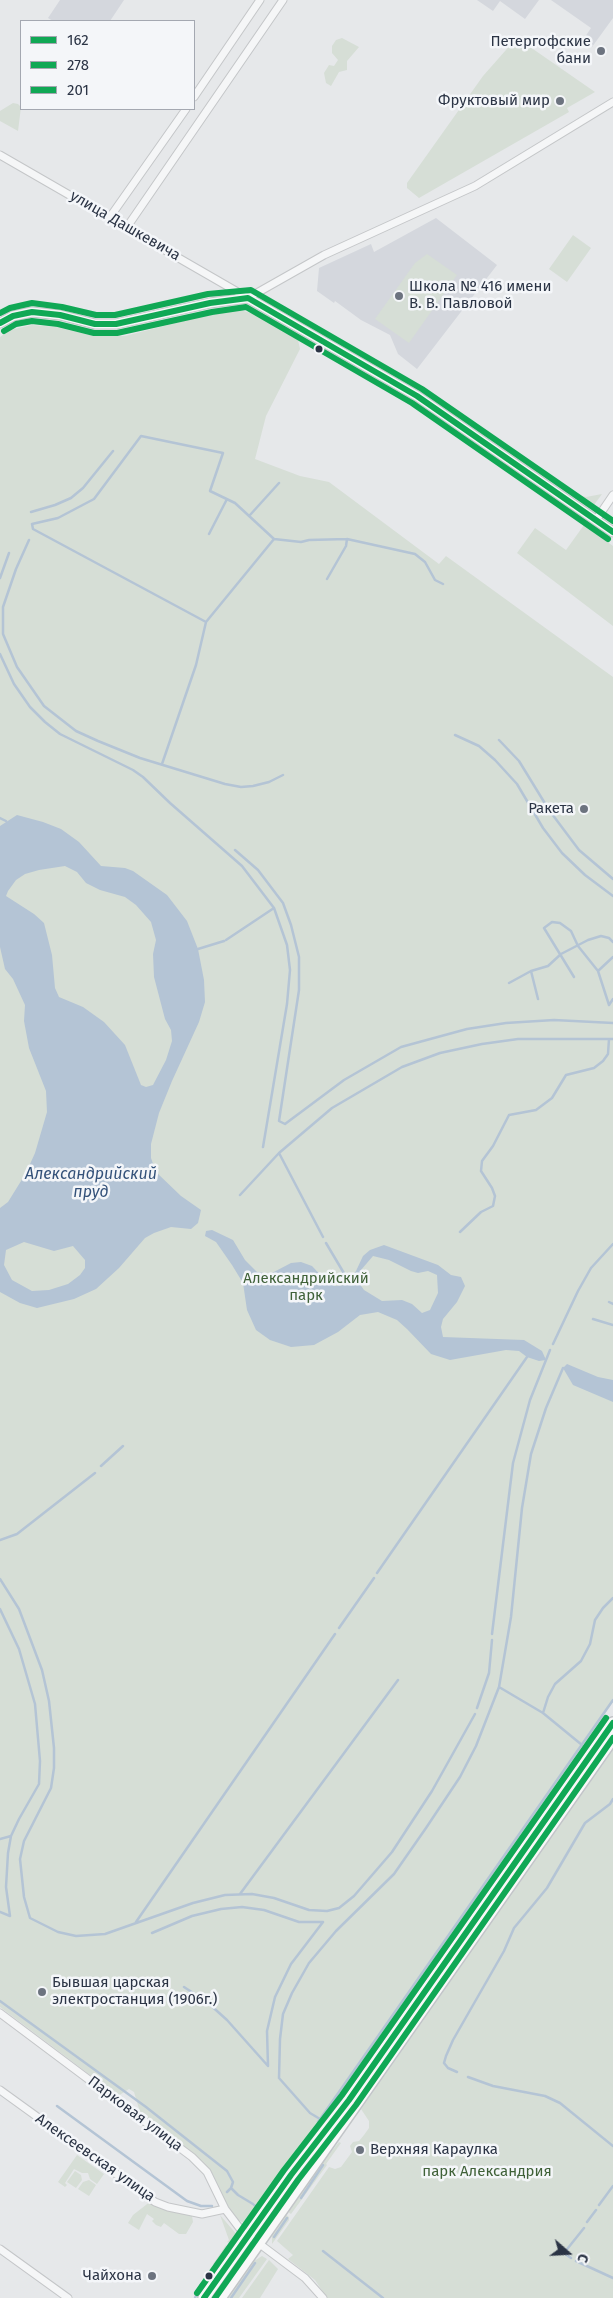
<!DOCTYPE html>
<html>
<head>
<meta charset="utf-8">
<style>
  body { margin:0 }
  #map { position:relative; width:613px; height:2298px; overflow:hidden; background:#e6e8ea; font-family:"Fira Sans",sans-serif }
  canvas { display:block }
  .legend { position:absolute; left:20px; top:20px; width:175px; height:90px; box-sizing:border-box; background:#f4f6f9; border:1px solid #a4a8b1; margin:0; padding:6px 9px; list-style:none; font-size:15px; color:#2b3445 }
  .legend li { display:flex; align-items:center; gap:10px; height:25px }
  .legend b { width:25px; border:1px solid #a4a8b1 }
  .north { position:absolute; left:543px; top:2228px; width:50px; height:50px; -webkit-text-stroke:4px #f4f6f9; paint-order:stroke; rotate:109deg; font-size:14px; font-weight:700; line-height:20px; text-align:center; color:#2b3445 }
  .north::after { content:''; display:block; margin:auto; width:18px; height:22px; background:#2b3445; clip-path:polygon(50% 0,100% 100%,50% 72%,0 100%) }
</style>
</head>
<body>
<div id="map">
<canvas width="613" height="2298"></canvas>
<ul class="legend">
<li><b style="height:6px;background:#10a855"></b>162</li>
<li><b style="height:6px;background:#10a855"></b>278</li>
<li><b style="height:6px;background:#10a855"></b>201</li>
</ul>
<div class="north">С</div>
</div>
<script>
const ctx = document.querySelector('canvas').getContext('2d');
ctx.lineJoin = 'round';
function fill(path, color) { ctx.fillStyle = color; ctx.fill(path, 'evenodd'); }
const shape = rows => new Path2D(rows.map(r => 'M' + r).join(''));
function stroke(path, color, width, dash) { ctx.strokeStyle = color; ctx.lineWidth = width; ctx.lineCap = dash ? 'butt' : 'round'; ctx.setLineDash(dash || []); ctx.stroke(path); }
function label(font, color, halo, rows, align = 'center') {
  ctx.font = font + ' "Fira Sans",sans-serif'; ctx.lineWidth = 5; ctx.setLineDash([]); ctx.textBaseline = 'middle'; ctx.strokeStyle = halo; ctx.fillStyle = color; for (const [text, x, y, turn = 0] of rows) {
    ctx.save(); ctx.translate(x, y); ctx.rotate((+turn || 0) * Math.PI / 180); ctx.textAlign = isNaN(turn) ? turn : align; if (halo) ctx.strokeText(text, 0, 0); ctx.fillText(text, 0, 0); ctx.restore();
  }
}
const built = shape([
  [60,0,124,0,110,21,53,21,48,18],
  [477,0,539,0,525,19,500,1,493,11],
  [551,0,613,0,613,18,592,47,583,40,591,28],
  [436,218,497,265,417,369,398,354,390,335,361,320,335,301,334,303,317,291,319,268,371,244,374,252]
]);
const green = shape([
  [342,38,359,47,347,61,347,70,339,72,331,86,326,83,324,73,329,65,334,66,338,60,332,53,332,46,336,40],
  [520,40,595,92,567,108,569,112,419,198,407,188,407,183,483,76,513,42],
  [13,103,18,104,21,107,18,131,0,121,0,111],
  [573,235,591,248,567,282,549,269],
  [427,254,457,275,409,343,375,319,415,263],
  [240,310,254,314,298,340,300,349,266,416,255,459,300,476,329,482,439,564,446,556,613,677,613,1702,316,2128,318,2131,252,2220,246,2224,238,2220,232,2213,204,2163,140,2112,134,2092,129,2089,118,2096,0,2007,0,337,10,330,32,325,56,327,94,336,125,336,199,317],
  [602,494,594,505,579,495,586,497],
  [584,525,613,546,613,626,517,553,535,528,566,550],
  [613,1750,613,2298,327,2298,315,2280,288,2259,293,2255,277,2241,329,2167,335,2169,341,2167,352,2152,350,2146,353,2142,359,2141,364,2135,369,2128,369,2121,361,2109],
  [339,2142,341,2143,326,2164,327,2165,291,2214,287,2211,320,2165],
  [77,2155,104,2174,97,2184,90,2179,88,2173,82,2173,74,2169,65,2183,67,2185,65,2187,58,2182],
  [75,2171,81,2175,82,2180,76,2188,67,2182],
  [89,2180,96,2185,89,2196,78,2189,83,2182],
  [151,2201,171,2211,192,2216,193,2222,186,2234,179,2234,164,2223,161,2227,156,2225,152,2221,154,2219,147,2214,139,2230,128,2223,133,2215],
  [285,2214,289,2217,289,2220,272,2244,272,2233],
  [220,2215,238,2236,235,2245,227,2242,229,2240],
  [226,2245,231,2251,216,2265,213,2264],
  [262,2256,267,2259,239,2298,226,2298,251,2263],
  [269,2260,278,2269,260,2298,242,2298]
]);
const water = shape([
  [17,815,43,822,61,829,79,842,101,866,125,868,133,871,167,895,187,921,198,949,204,980,205,1002,199,1022,172,1081,159,1113,151,1144,151,1158,156,1172,181,1196,201,1210,198,1223,191,1229,171,1227,154,1233,145,1238,119,1268,96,1289,74,1299,37,1308,20,1303,0,1292,0,1208,8,1202,26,1173,35,1153,47,1112,46,1091,29,1048,24,1021,25,1005,13,979,5,969,0,947,0,826],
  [65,866,77,872,86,883,100,890,125,897,136,905,151,922,156,940,153,954,154,977,165,1019,171,1030,172,1041,166,1060,153,1085,146,1087,141,1085,125,1045,104,1022,83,1007,59,997,55,988,52,955,44,923,34,914,6,896,8,891,16,880,25,874,39,870],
  [24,1242,54,1251,73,1246,85,1260,85,1268,80,1275,68,1284,49,1290,32,1291,12,1280,4,1265,6,1250],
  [212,1230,233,1240,245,1260,257,1272,270,1274,291,1263,301,1262,312,1266,328,1283,335,1286,345,1285,356,1271,363,1256,370,1250,384,1245,438,1265,451,1275,461,1277,465,1286,457,1302,443,1319,441,1327,443,1337,524,1340,542,1351,546,1360,539,1361,527,1357,519,1351,506,1350,450,1360,431,1354,407,1329,397,1320,378,1312,360,1315,338,1332,314,1345,291,1347,270,1340,256,1330,247,1310,243,1283,232,1265,216,1242,205,1236,206,1231],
  [373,1256,389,1260,411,1271,418,1273,428,1271,437,1275,438,1293,430,1310,422,1313,412,1304,402,1300,382,1301,364,1290,359,1283,361,1270],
  [567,1364,598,1377,613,1380,613,1402,573,1385,563,1368]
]);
const stream = shape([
  [31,512,55,505,71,498,83,488,113,451],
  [250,515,279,483],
  [209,534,227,499],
  [347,539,415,554,425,562,435,580,443,584],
  [29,540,16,569,3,607,3,634,17,667,44,706,76,731,98,741,140,758,225,784,241,787,253,786,269,782,283,775],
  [0,578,9,553],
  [206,622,33,529,32,524,58,518,94,499,141,436,223,453,210,491,235,503,274,539,301,542,309,540,347,539,346,546,327,579],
  [0,654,14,684,30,707,45,722,60,734,133,770,143,777,170,803,242,866,274,908],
  [455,735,479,746,495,760,517,784,543,828,562,853,585,875,613,896],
  [499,740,519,761,549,810,579,850,613,879],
  [162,764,196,665,206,622,274,539],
  [0,818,6,821],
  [235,850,258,870,283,903,291,925,299,957,299,990,279,1121,285,1124,344,1080,401,1047,467,1029,506,1023,554,1020,613,1023],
  [226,940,274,908,287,945,290,970,287,1004,263,1147],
  [198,949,224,941],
  [531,971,538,999],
  [598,971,613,957],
  [574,977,544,928,552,922,560,923,571,931,578,946,598,971,609,1005,613,999],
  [509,983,531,971,548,966,561,954,588,940,601,936,609,938,613,942],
  [279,1153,323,1237],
  [240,1195,279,1153,332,1108,402,1067,440,1053,482,1044,518,1039,613,1039],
  [460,1232,481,1212,493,1206,495,1196,492,1188,481,1171,482,1161,493,1146,509,1115,536,1110,552,1098,566,1075,594,1068,603,1061,608,1054,609,1039],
  [326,1243,348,1280],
  [609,1302,613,1304],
  [593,1319,613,1325],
  [553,1344,578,1291,591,1268,613,1244],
  [101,1466,123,1446],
  [0,1540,17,1534,95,1473],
  [377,1573,527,1357],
  [0,1579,19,1609,42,1670,49,1701,54,1748,54,1768,51,1788,24,1841,20,1859,24,1897,30,1918,58,1932,76,1936,105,1934,193,1903,225,1895,252,1894,274,1898,309,1910,327,1911,339,1908,354,1896,392,1852,432,1791,475,1714],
  [0,1609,19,1649,35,1704,40,1761,39,1784,19,1819,11,1836,8,1853,6,1887,10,1916],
  [339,1628,374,1578],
  [492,1634,513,1463,530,1400,550,1350],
  [499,1687,543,1713],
  [477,1708,489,1673,492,1640],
  [582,1745,543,1713,548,1697,555,1684,581,1661,590,1644,595,1620,603,1608,613,1598],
  [0,1839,11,1836],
  [240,1894,398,1680],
  [0,1912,10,1916],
  [136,1922,335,1634],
  [152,1933,192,1916,221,1909,242,1907,264,1910,299,1922,323,1922,291,1964,275,1997,267,2031,268,2066,227,2020,207,2002,184,1987],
  [0,2001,146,2107,227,2171,233,2182,231,2188,238,2195,253,2204],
  [457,2072,448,2068,444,2063,446,2056,453,2040,504,1951,514,1928,547,1888,585,1823,610,1804,613,1799],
  [468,2077,493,2086,545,2096,560,2103,613,2146],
  [57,2106,187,2201,201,2206,212,2206],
  [320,2119,310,2113,279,2078,280,2039,283,2014,292,1993,309,1963,336,1931,394,1874,426,1828,460,1777,476,1746,499,1687,511,1617,522,1508,531,1454,546,1408,563,1368],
  [318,2122,613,1700],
  [227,2192,231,2188],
  [301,2198,323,2165],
  [254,2205,259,2208,315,2128],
  [599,2205,613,2186],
  [248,2222,256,2212],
  [587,2222,596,2210],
  [274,2237,287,2218],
  [231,2243,236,2237],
  [323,2251,383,2298],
  [571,2258,564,2253,584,2228],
  [576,2261,613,2278],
  [216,2263,228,2248],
  [195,2298,201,2284],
  [231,2298,255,2263]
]);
const minor = shape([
  [194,97,260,0],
  [0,155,248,298,324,255,475,186,613,102],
  [110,217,186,109],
  [127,227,283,0],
  [596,520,613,495],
  [0,2013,192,2157,207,2172,225,2209,241,2230,305,2278,323,2298],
  [0,2090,155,2202,168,2207,202,2214,225,2209],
  [0,2249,68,2298]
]);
const tertiary = shape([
  [0,323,13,316,32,312,60,315,95,324,116,324,210,303,248,298,417,396,613,532]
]);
const primary = shape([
  [204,2298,291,2175,349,2100,613,1723],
  [220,2298,613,1738]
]);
const bus1 = shape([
  [0,323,13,316,32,312,60,315,95,324,116,324,210,303,248,298,417,396,613,532],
  [204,2298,291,2175,349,2100,613,1723]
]);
const bus2 = shape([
  [4,331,16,324,32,321,58,324,94,333,117,333,212,312,246,307,412,403,608,539],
  [215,2298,298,2180,356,2105,613,1738]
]);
const bus3 = shape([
  [0,313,10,308,32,303,62,307,96,315,115,315,208,294,251,290,422,389,613,521],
  [197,2293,284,2170,342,2095,606,1718]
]);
const markers = [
  [601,51,5,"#6c737f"],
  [560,101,5,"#6c737f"],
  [399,296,5,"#6c737f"],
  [319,349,4.5,"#2b3445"],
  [584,809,5,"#6c737f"],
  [42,1992,5,"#6c737f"],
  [360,2150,5,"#6c737f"],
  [152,2276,5,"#6c737f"],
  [209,2276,4.5,"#2b3445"]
];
const poiNames = [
  ["Петергофские",591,42],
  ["бани",591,59],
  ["Фруктовый мир",550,101],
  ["Школа № 416 имени",409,287,"left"],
  ["В. В. Павловой",409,304,"left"],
  ["Ракета",574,809],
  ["Бывшая царская",52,1983,"left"],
  ["электростанция (1906г.)",52,2000,"left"],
  ["Верхняя Караулка",370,2150,"left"],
  ["Чайхона",142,2276]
];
const streetNames = [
  ["улица Дашкевича",125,226,30],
  ["Парковая улица",135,2114,37],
  ["Алексеевская улица",95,2158,35]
];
const parkNames = [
  ["Александрийский",306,1279],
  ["парк",306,1296],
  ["парк Александрия",487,2172]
];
const waterNames = [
  ["Александрийский",91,1175],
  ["пруд",91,1193]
];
fill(built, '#d4d7dd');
fill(green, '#d6ded6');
fill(water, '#b4c4d5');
stroke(stream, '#b4c4d5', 2.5);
stroke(minor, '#c4c6c8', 9);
stroke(tertiary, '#c4c6c8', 11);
stroke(primary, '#c2c5c8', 14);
stroke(minor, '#f5f6f7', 7);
stroke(tertiary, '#f5f6f7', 9);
stroke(primary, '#f8f8f8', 11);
stroke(bus1, '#10a855', 6);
stroke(bus2, '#10a855', 6);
stroke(bus3, '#10a855', 6);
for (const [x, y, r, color] of markers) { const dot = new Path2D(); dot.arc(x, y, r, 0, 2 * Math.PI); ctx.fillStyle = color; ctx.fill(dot); stroke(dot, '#f4f6f9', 2); }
label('15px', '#2b3445', '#f4f6f9', poiNames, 'right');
label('15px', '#2b3445', '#f4f6f9', streetNames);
label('15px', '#3f6138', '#f4f6f9', parkNames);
label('italic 16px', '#34527a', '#f4f6f9', waterNames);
</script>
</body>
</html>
